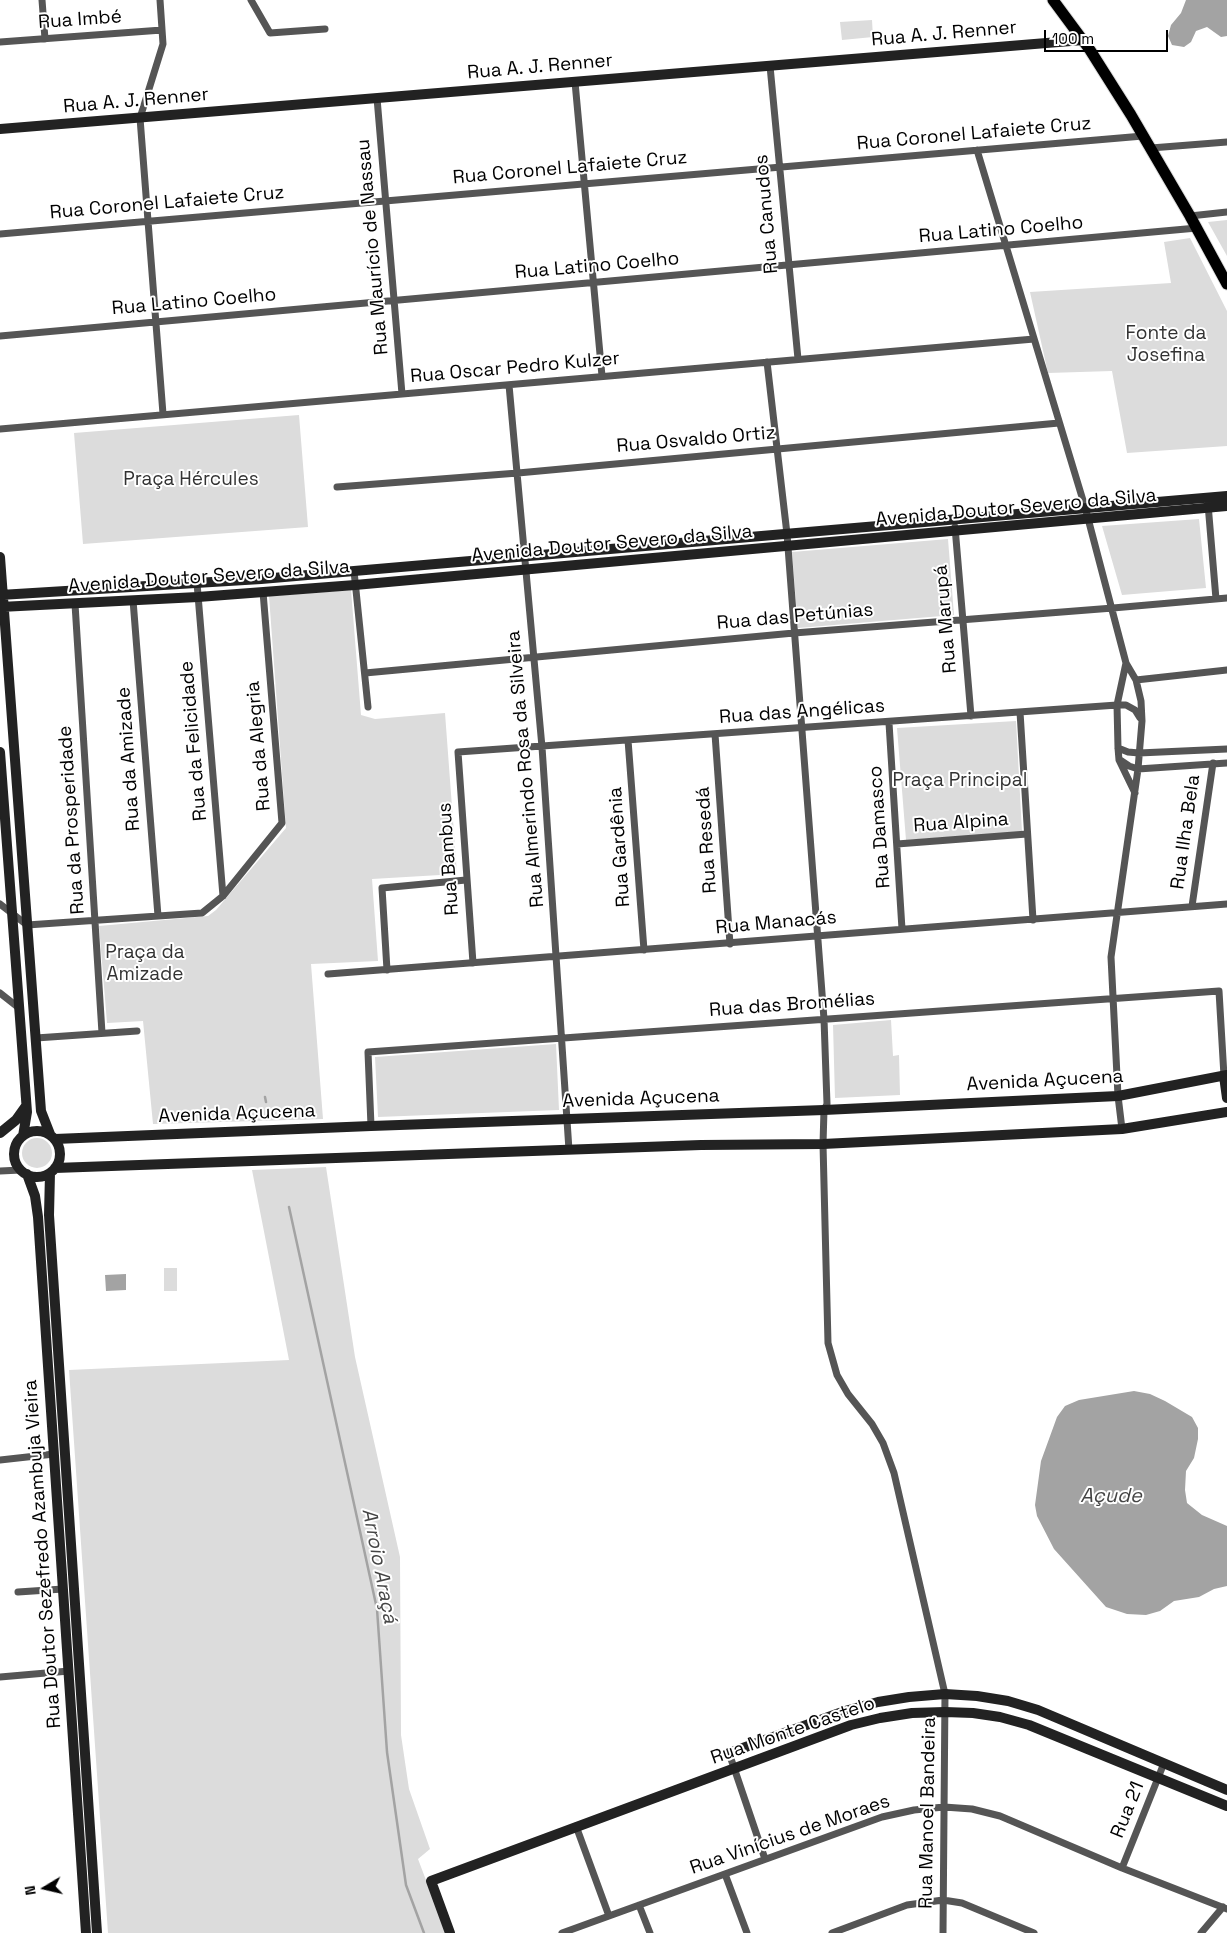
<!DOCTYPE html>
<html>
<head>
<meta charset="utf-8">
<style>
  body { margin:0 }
  #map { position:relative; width:1227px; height:1933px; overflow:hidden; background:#fff; font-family:"Space Grotesk",sans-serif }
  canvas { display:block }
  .north { position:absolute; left:20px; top:1863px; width:50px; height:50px; -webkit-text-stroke:4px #fff; paint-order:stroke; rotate:261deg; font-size:14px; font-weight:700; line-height:20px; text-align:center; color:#000 }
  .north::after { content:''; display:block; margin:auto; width:18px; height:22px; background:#000; clip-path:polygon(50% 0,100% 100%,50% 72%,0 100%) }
  .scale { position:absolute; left:1044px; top:30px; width:124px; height:22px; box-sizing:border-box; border:2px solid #000; border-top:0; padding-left:6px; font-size:15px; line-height:18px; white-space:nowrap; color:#000; -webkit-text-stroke:4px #fff; paint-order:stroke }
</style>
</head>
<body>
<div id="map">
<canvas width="1227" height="1933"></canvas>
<div class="north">N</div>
<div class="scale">100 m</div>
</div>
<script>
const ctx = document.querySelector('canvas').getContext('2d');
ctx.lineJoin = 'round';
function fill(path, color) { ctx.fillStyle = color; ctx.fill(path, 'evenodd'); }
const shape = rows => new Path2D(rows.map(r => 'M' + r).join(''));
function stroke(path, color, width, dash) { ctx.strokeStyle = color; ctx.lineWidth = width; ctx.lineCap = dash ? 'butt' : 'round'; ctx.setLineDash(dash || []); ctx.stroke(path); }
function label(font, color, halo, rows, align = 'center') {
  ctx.font = font + ' "Space Grotesk",sans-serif'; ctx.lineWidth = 4; ctx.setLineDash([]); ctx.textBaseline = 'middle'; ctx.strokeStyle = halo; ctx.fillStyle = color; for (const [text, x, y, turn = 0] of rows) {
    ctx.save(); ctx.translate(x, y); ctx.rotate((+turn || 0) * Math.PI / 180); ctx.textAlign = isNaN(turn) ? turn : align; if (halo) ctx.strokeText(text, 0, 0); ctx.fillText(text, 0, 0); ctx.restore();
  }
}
const green = shape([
  [872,20,873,37,842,40,840,22],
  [1227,220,1227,256,1208,222],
  [1190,238,1227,311,1227,446,1127,453,1112,371,1048,373,1030,292,1171,283,1164,242],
  [299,415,308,527,83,544,74,433],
  [1199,519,1206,588,1122,595,1102,526],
  [948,539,954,615,798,628,792,552],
  [351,590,361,715,375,719,445,713,457,874,372,879,378,961,311,964,323,1119,153,1124,143,1021,107,1023,99,926,208,916,216,910,286,828,269,596],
  [1016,721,1022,832,906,840,897,728],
  [891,1020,893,1056,899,1055,900,1095,835,1098,833,1025],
  [556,1044,559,1110,378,1117,375,1057],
  '22 1153a15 15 0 1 1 30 0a15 15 0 1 1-30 0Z',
  [326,1167,355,1357,400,1557,401,1735,409,1789,430,1849,418,1859,446,1933,108,1933,69,1370,289,1360,252,1170],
  [164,1268,177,1268,177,1291,164,1291]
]);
const water = shape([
  [1186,0,1227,0,1227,36,1221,37,1207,27,1196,31,1191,42,1184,47,1172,45,1168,36,1171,25,1181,13],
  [126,1274,126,1290,106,1291,105,1275],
  [1134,1391,1150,1394,1165,1401,1192,1417,1198,1428,1198,1439,1194,1458,1186,1471,1185,1490,1187,1503,1202,1515,1227,1526,1227,1586,1214,1589,1199,1597,1174,1601,1160,1611,1146,1615,1127,1614,1106,1607,1054,1549,1037,1516,1035,1505,1041,1461,1057,1417,1065,1406,1079,1400]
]);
const stream = shape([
  [265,1097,266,1102],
  [289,1207,377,1609,387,1752,406,1885,424,1933]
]);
const street = shape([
  [42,0,45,39],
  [160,0,163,44,140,118,163,414],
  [251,0,270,33,325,29],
  [0,42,162,30],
  [770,66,798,359],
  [575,82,602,376],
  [377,98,402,394],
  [1151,148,1227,142],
  [977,150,1085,507,1126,663,1136,680,1141,701,1142,721,1138,769,1111,957,1118,1096,1122,1129],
  [1190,216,1227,212],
  [0,234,1143,136],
  [0,336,1197,228],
  [767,362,787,534,824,1019,827,1104,824,1110,823,1144,828,1343,837,1375,848,1394,872,1424,883,1443,894,1473,945,1694,943,1933],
  [509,385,542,747,569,1150],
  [0,429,1034,339],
  [337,487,518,473,1059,423],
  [1208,504,1216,599],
  [955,527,971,716],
  [354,571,368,707],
  [197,583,223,896],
  [133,600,158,916],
  [75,604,102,1033],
  [1126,663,1117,705,1118,748,1119,760,1135,793],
  [365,673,794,633,1113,608,1227,598],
  [1136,680,1227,670],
  [1020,712,1033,920],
  [889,723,902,929],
  [715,734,730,944],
  [628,740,644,950],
  [1118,748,1128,752,1139,753,1227,749],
  [1120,760,1129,766,1138,769,1227,763],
  [897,844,1027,834],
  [0,904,27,925,202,913,223,896,282,823,263,592],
  [1192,906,1213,763],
  [473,963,458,752,1117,705,1126,705,1135,710,1140,718],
  [387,970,382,888,466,880],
  [328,974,1227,904],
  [0,993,19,1008],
  [36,1038,137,1031],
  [371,1126,368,1052,1219,991,1224,1076],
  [0,1171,21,1170],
  [0,1460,54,1454],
  [18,1592,63,1589],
  [0,1677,69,1671],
  [729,1753,765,1859],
  [576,1826,609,1916],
  [1122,1868,1164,1763],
  [725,1874,747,1933],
  [639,1905,650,1933],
  [562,1933,882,1817,914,1810,944,1807,972,1809,1000,1816,1122,1868,1227,1909],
  [832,1933,907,1905,943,1900,962,1903,1034,1933],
  [1201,1933,1223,1907]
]);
const secondary = shape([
  [0,129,1083,40],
  [0,557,41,1111,50,1134],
  [0,595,261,579,1227,496],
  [0,607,198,597,355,585,1227,506],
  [0,752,27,1112,23,1136],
  [1224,1076,1227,1098],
  '14 1154a23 23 0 1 1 46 0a23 23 0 1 1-46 0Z',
  [0,1133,16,1120,26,1106],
  [55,1139,371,1126,824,1110,1118,1096,1227,1075],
  [55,1168,701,1145,823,1144,1122,1129,1227,1112],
  [50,1173,49,1215,97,1933],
  [27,1174,35,1196,38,1217,86,1933],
  [729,1753,845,1711,878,1702,909,1697,945,1694,977,1696,1008,1701,1038,1710,1227,1790],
  [450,1933,431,1881,851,1725,880,1718,912,1713,945,1712,973,1713,1000,1717,1029,1725,1227,1806]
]);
const primary = shape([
  [1053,0,1090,50,1131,115,1190,216,1227,284]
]);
const streetNames = [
  ["Rua Imbé",80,20,-4],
  ["Rua A. J. Renner",944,34,-5],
  ["Rua A. J. Renner",540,67,-5],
  ["Rua A. J. Renner",136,101,-5],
  ["Rua Coronel Lafaiete Cruz",974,134,-5],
  ["Rua Coronel Lafaiete Cruz",570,168,-5],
  ["Rua Coronel Lafaiete Cruz",167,203,-5],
  ["Rua Canudos",767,214,-95],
  ["Rua Latino Coelho",1001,230,-5],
  ["Rua Maurício de Nassau",373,247,-95],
  ["Rua Latino Coelho",597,266,-5],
  ["Rua Latino Coelho",194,302,-5],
  ["Rua Oscar Pedro Kulzer",515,368,-5],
  ["Rua Osvaldo Ortiz",696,440,-5],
  ["Avenida Doutor Severo da Silva",1016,508,-5],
  ["Avenida Doutor Severo da Silva",612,544,-5],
  ["Avenida Doutor Severo da Silva",209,577,-4],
  ["Rua das Petúnias",795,617,-5],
  ["Rua Marupá",946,619,-95],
  ["Rua das Angélicas",802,712,-4],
  ["Rua da Felicidade",194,741,-95],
  ["Rua da Alegria",259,746,-95],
  ["Rua da Amizade",129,759,-94],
  ["Rua Almerindo Rosa da Silveira",526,769,-95],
  ["Rua da Prosperidade",72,820,-94],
  ["Rua Alpina",961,823,-4],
  ["Rua Damasco",880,827,-94],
  ["Rua Ilha Bela",1186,832,-82],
  ["Rua Resedá",707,840,-94],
  ["Rua Gardênia",620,847,-94],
  ["Rua Bambus",449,859,-94],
  ["Rua Manacás",776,923,-5],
  ["Rua das Bromélias",792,1005,-4],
  ["Avenida Açucena",1045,1081,-3],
  ["Avenida Açucena",641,1099,-2],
  ["Avenida Açucena",237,1114,-2],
  ["Rua Doutor Sezefredo Azambuja Vieira",43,1554,-94],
  ["Rua Monte Castelo",793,1731,-19],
  ["Rua 21",1128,1810,-68],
  ["Rua Manoel Bandeira",928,1813,-89],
  ["Rua Vinícius de Moraes",790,1835,-19]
];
const parkNames = [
  ["Fonte da",1166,334],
  ["Josefina",1166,356],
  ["Praça Hércules",191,480],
  ["Praça Principal",960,781],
  ["Praça da",145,953],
  ["Amizade",145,975]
];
const waterNames = [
  ["Açude",1111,1497],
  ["Arroio Araçá",379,1566,79]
];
fill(green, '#dcdcdc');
fill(water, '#a3a3a3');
stroke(stream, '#a3a3a3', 2.5);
stroke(primary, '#dbdbdb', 13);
stroke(street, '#555', 7);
stroke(secondary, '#222', 10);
stroke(primary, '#000', 11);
label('19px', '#000', '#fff', streetNames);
label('19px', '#333', '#fff', parkNames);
label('italic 20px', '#444', '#fff', waterNames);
</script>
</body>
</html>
